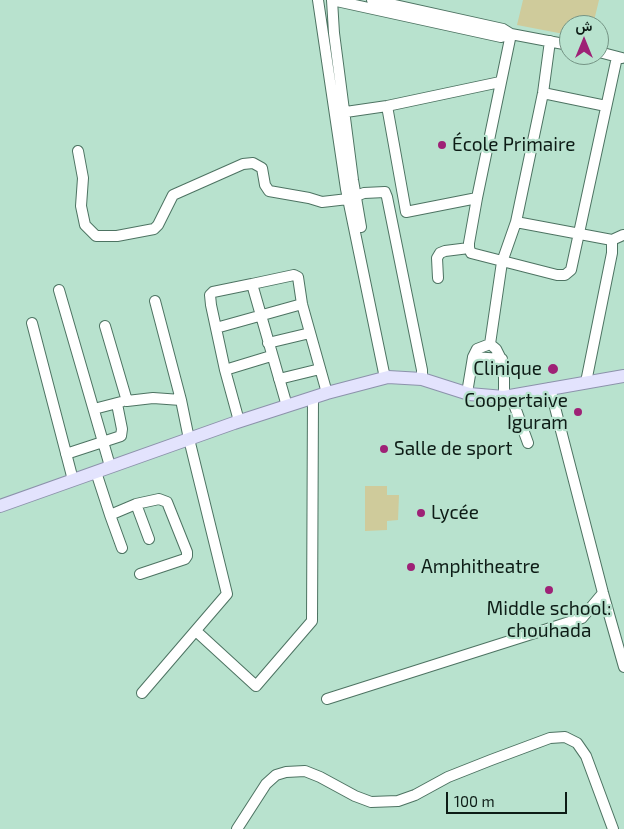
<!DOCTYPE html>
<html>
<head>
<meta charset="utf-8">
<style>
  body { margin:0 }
  #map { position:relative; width:624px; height:829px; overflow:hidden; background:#b8e2ce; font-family:"Exo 2",Vazirmatn,sans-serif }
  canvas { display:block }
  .north { position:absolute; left:559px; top:15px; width:50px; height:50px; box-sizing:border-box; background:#b8e2ce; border:1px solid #749384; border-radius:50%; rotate:0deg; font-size:14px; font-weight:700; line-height:20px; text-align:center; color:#0d1c16 }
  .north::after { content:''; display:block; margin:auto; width:18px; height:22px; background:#9e2176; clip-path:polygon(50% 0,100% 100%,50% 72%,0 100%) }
  .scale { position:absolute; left:446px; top:792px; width:121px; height:22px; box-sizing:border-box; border:2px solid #0d1c16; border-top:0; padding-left:6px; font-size:15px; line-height:18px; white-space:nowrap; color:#0d1c16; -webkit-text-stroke:4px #b8e2ce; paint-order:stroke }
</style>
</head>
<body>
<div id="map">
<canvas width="624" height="829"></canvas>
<div class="north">ش</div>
<div class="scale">100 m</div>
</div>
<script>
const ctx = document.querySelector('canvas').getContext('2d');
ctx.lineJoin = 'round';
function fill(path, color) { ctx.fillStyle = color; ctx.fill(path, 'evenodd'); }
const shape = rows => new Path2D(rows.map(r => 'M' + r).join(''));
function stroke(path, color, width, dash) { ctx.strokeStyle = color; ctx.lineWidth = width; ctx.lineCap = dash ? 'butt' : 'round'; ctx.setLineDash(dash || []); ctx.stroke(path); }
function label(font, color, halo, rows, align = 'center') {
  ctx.font = font + ' "Exo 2",sans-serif'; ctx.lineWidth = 4.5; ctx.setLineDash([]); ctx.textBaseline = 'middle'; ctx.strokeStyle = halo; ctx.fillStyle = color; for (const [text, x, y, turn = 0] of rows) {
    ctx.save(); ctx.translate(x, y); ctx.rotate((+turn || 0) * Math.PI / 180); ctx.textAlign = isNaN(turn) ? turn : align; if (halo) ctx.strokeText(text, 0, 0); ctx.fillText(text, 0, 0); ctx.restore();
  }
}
const green = shape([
  [523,0,599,0,593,25,569,25,569,35,517,25],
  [365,486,387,486,387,495,399,495,398,520,387,521,387,530,365,531]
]);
const minor = shape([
  [318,0,346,189,385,378],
  [332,0,334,33,353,180,361,227],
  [332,0,501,37,511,34,569,45],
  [372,0,503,29,511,34],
  [511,34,477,198,469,243,469,248,471,253,557,275,565,275,571,270,617,57],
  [599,52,622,58],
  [543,93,606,106],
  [387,106,406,212,477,198],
  [339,113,387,106,500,82],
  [78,151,83,178,81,206,85,225,96,236,117,236,154,229,158,225,173,195,243,164,253,163,262,168,265,185,269,191,309,198,322,202,348,199,364,193,385,192,387,197,422,370,422,379],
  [516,222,612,240,623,235],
  [438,278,437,258,440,253,445,251,469,248],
  [252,284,294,275,298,277,302,304,327,393],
  [59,290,110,466],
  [155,301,181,400],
  [32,323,73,480],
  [105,326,127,401,153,398,181,400,189,439,227,594,142,693],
  [216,328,302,304],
  [268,343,310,333],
  [490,344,477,349,473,357,502,359],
  [225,370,271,356],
  [279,379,320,369],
  [586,382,612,253,612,240],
  [550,388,603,593,624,667],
  [467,393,473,357],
  [511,396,528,443],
  [504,397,504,365,496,349,490,344,502,262,516,222,543,93,550,41],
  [94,409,121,402],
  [239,421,225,370,211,305,210,295,213,292,252,284,287,406],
  [66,454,121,436,122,429,117,404],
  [96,472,110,515,136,504,159,499,167,502,187,552,187,556,185,559,140,574],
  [136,504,149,539],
  [110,515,122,548],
  [196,631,256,686,312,621,313,397],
  [327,699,582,618,603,593],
  [237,829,266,784,276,775,286,772,305,771,320,777,355,796,371,802,398,801,415,795,448,777,491,760,550,738,565,737,577,743,586,756,613,829]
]);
const major = shape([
  [0,506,234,423,327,393,388,377,422,379,469,394,504,397,624,376]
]);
const markers = [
  [442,145,5,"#9e2176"],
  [553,369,6,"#9e2176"],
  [578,412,5,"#9e2176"],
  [384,449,5,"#9e2176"],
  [421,513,5,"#9e2176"],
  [411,567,5,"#9e2176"],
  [549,590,5,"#9e2176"]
];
const poiNames = [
  ["École Primaire",452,145],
  ["Clinique",542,369,"right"],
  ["Coopertaive",568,401,"right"],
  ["Iguram",568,423,"right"],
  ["Salle de sport",394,449],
  ["Lycée",431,513],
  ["Amphitheatre",421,567],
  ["Middle school:",549,609,"center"],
  ["chouhada",549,631,"center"]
];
fill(green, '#cfcb9b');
stroke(minor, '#4d7362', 12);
stroke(major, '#8c92ab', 14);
stroke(minor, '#fff', 10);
stroke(major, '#e3e3fd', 12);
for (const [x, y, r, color] of markers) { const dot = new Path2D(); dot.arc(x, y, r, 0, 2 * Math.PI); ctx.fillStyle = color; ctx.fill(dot); stroke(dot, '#b8e2ce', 2); }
label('19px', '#0d1c16', '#b8e2ce', poiNames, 'left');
</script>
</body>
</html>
